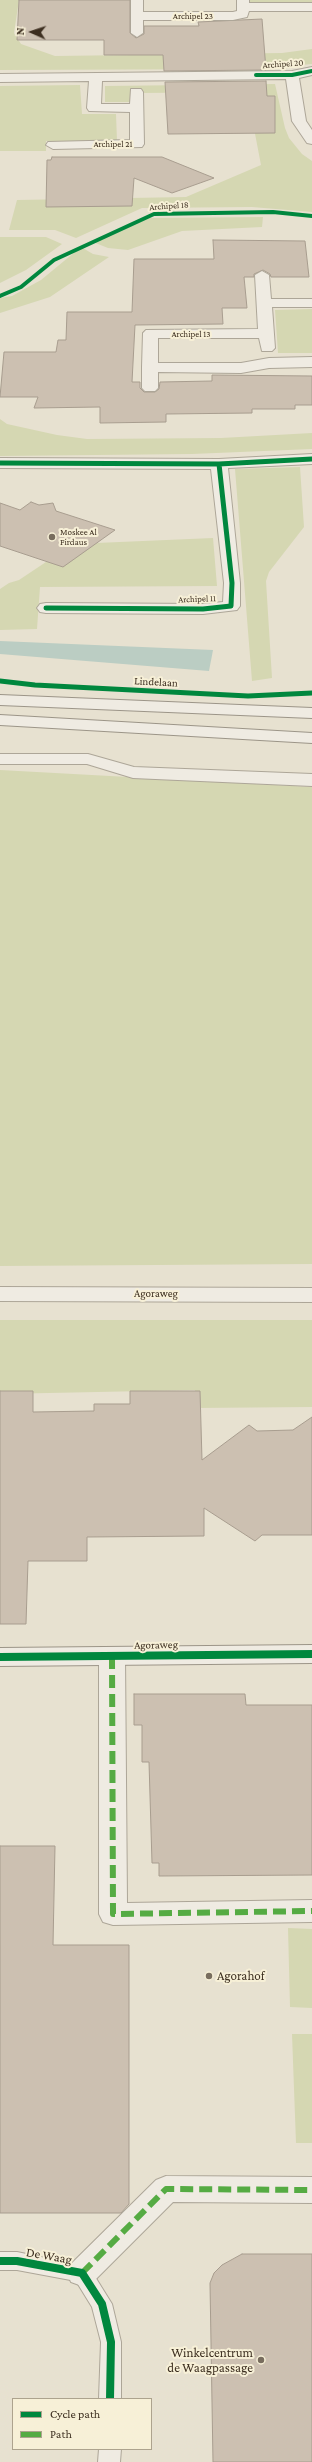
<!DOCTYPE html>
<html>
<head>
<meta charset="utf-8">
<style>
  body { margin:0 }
  #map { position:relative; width:312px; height:2462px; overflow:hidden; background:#e7e1d0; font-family:"Crimson Pro",serif }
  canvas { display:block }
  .legend { position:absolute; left:12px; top:2398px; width:140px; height:52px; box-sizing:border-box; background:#f7f0d7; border:1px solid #ada38e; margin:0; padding:5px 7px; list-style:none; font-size:12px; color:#3d2f20 }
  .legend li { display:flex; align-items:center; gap:8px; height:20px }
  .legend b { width:20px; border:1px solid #ada38e }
  .north { position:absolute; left:12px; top:12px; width:40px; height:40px; -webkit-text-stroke:3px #f7f0d7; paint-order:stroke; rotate:273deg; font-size:11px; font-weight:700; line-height:16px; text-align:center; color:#3d2f20 }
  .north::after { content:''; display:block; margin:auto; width:14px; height:18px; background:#3d2f20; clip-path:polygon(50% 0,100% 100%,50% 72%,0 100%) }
</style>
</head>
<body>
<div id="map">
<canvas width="312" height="2462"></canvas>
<ul class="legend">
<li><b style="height:5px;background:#00873e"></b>Cycle path</li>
<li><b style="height:5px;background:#55ab43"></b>Path</li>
</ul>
<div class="north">N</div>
</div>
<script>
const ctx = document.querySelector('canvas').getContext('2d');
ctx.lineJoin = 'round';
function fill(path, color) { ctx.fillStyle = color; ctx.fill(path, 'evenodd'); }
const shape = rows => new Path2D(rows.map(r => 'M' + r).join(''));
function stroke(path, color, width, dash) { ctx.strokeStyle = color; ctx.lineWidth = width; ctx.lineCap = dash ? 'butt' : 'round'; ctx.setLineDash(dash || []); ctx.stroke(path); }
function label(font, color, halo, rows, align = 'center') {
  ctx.font = font + ' "Crimson Pro",serif'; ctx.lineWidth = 4; ctx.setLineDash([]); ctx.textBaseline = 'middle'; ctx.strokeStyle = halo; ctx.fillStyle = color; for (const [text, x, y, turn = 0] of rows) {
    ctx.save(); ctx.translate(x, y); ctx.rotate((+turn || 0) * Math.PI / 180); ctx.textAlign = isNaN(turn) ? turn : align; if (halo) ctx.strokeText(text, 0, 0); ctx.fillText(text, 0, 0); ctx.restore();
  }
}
const green = shape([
  [0,0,19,0,14,33,21,44,55,56,282,53,312,49,312,64,259,69,0,70],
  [249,0,312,0,312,2,249,3],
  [275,84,285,128,289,138,302,154,312,161,312,212,252,207,142,208,76,238,55,230,9,230,17,200,186,197,261,165,247,92,142,93,142,102,105,102,105,86],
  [80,85,82,114,116,114,117,141,46,141,46,151,0,151,0,86],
  [263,217,262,227,182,231,128,250,108,248,93,242,149,218],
  [0,237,46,237,62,244,26,270,0,283],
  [81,247,93,254,109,257,50,297,0,313,0,298,12,296,41,280],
  [312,309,312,353,278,353,275,310],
  [0,419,7,424,57,435,87,439,221,438,312,433,312,449,192,454,0,456],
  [300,467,304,527,269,572,266,581,272,678,252,681,235,469],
  [213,538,217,586,40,587,37,629,0,630,0,589,9,583,19,580,73,544],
  [0,770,312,787,312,1264,0,1266],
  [0,1320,312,1320,312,1407,195,1408,195,1390,0,1394],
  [288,1928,312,1929,312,2008,290,2007],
  [292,2034,312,2034,312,2143,296,2143]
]);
const water = shape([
  [0,641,213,650,209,671,0,654]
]);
const building = shape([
  [19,0,130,0,130,33,136,38,144,34,144,26,199,26,198,22,262,19,266,70,164,71,163,55,104,55,104,40,17,40,19,0],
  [266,81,267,96,275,96,275,133,168,134,165,82,266,81],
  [52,157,162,157,214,178,172,193,134,178,132,206,46,207,47,160,51,160,52,157],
  [213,240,305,241,309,277,271,277,270,274,263,270,254,274,254,277,244,277,247,308,222,308,223,324,135,325,132,382,140,382,140,388,144,392,155,392,159,389,160,382,212,381,212,375,312,376,312,405,295,405,295,409,252,409,252,413,166,414,166,422,100,423,100,407,34,408,38,397,0,397,4,352,56,352,58,340,66,340,67,312,132,312,134,259,214,259,213,240],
  [31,502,39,505,53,503,56,511,115,530,63,567,0,546,0,503,20,510,31,502],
  [0,1391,33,1391,33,1412,94,1411,94,1404,130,1404,130,1391,200,1391,202,1460,249,1425,257,1431,293,1430,312,1417,312,1535,262,1535,255,1541,204,1508,204,1536,87,1537,87,1561,28,1561,26,1624,0,1624,0,1391],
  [134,1694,245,1694,246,1705,312,1705,312,1875,159,1876,159,1863,152,1863,149,1762,142,1762,142,1725,134,1725,134,1694],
  [0,1846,55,1846,53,1945,129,1945,129,2204,121,2213,0,2213,0,1846],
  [242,2254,312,2254,312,2462,213,2462,210,2283,214,2273,222,2265,242,2254]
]);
const lane = shape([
  [0,2252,17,2252,89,2267,112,2304,121,2342,121,2399,99,2399,101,2342,92,2307,76,2281,17,2270,0,2270,0,2252],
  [99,2449,121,2449,120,2462,98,2462,99,2449]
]);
const street = shape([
  [131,0,143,0,143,12,233,12,237,11,237,0,249,0,249,3,312,3,312,11,249,11,247,17,233,20,143,20,143,33,137,37,131,33,131,0],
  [312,67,312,75,299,78,306,121,312,130,312,144,307,143,292,121,286,79,102,81,101,104,130,104,131,89,141,89,143,92,144,144,142,147,53,149,46,145,48,142,130,140,130,112,89,111,87,108,89,81,0,82,0,74,292,71,312,67],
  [262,271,269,275,271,299,312,299,312,307,272,307,275,348,272,351,262,351,259,338,158,338,158,363,241,363,269,358,312,357,312,367,269,368,241,373,158,372,158,388,155,391,145,391,142,388,142,367,143,333,146,330,258,329,255,275,262,271],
  [312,454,312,464,228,468,240,583,240,606,237,610,203,614,46,613,40,612,37,608,40,604,46,603,203,604,223,602,224,583,211,469,0,468,0,458,219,459,312,454],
  [0,754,88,754,134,767,312,774,312,786,133,778,87,764,0,764,0,754],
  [0,1287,312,1288,312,1302,0,1301,0,1287],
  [112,1647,121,1649,125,1656,127,1903,312,1900,312,1922,113,1925,103,1922,99,1914,99,1656,103,1649,112,1647],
  [166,2176,312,2177,312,2203,173,2202,93,2282,82,2286,71,2282,67,2273,71,2264,156,2180,166,2176]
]);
const secondary = shape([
  [0,695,312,708,312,718,0,705,0,695],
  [0,715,312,733,312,743,0,725,0,715],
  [312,1645,312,1663,0,1666,0,1648,312,1645]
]);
const quiet = shape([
  [112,1656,113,1914,312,1911],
  [82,2273,166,2189,312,2190]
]);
const cyclewayFar2 = shape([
  [256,75,292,75,312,71],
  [0,296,21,287,54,260,154,214,273,212,312,216]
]);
const cyclewayFar1 = shape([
  [0,463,219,464,312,459],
  [46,608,203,609,231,606,232,583,219,464],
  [0,681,35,685,248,696,312,693]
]);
const cycleway = shape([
  [0,1657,312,1654],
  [0,2261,17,2261,82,2273,102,2304,111,2342,110,2399]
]);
const markers = [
  [52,537,4,"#786d5e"],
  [209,1976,4,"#786d5e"],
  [261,2360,4,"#786d5e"]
];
const farStreetnames = [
  ["Archipel 23",193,16],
  ["Archipel 20",283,64,-4],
  ["Archipel 21",113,144],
  ["Archipel 18",169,206,-4],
  ["Archipel 13",191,334],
  ["Archipel 11",197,599,-2]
];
const farPoinames = [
  ["Moskee Al",60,532],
  ["Firdaus",60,542]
];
const streetNames = [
  ["Lindelaan",156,682,3],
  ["Agoraweg",156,1294],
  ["Agoraweg",156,1645,-1]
];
const nearPoinames = [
  ["Agorahof",217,1976],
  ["Winkelcentrum",253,2353,"right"],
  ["de Waagpassage",253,2368,"right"]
];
const nearStreetnames = [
  ["De Waag",49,2256,10]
];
fill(green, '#d5d7b2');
fill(water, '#bbcdc3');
fill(building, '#ccc0b1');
stroke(building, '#a89d8f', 1);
stroke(lane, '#ada698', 2);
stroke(street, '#ada698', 2);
stroke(secondary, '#9c9588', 2);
fill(lane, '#efebe2');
fill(street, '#efebe2');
fill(secondary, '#efebe2');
stroke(quiet, '#55ab43', 6, [13, 6]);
stroke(cyclewayFar2, '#00873e', 4);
stroke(cyclewayFar1, '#00873e', 5);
stroke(cycleway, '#00873e', 8);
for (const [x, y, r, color] of markers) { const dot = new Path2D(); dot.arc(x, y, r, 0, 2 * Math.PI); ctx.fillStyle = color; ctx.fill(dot); stroke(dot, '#f7f0d7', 1.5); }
label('9px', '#3d2f20', '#f7f0d7', farStreetnames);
label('9px', '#3d2f20', '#f7f0d7', farPoinames, 'left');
label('11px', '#3d2f20', '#f7f0d7', streetNames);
label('13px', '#3d2f20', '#f7f0d7', nearPoinames, 'left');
label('13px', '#3d2f20', '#f7f0d7', nearStreetnames);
</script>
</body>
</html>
